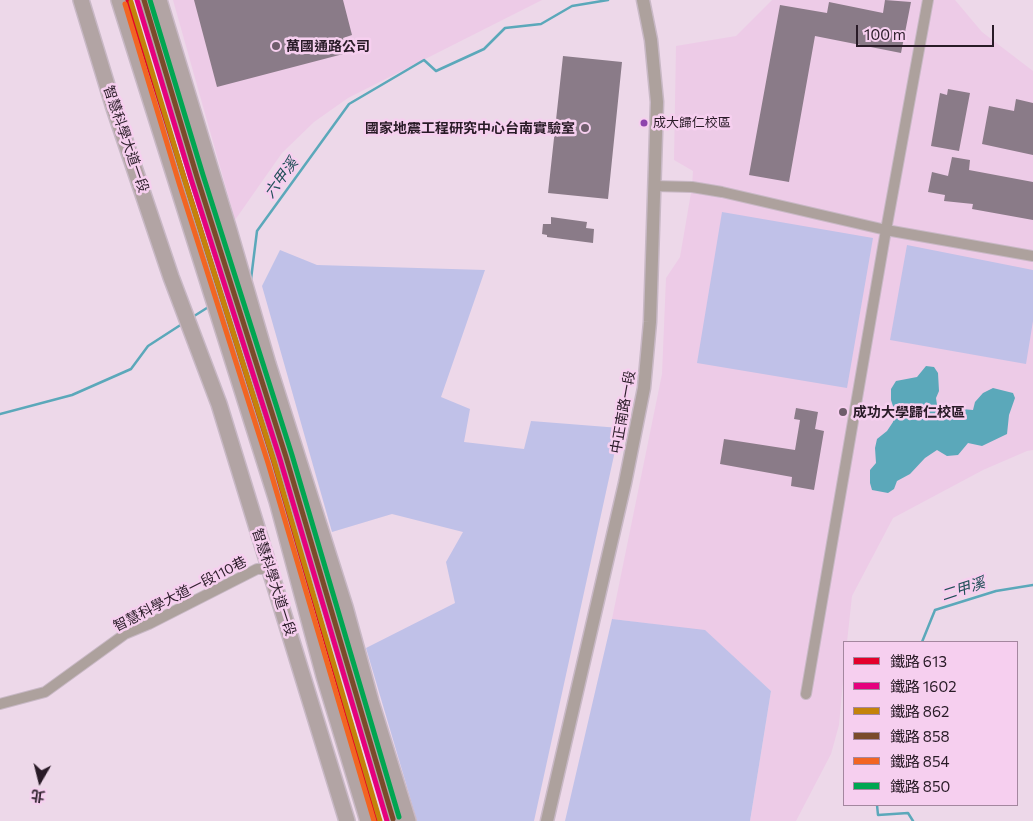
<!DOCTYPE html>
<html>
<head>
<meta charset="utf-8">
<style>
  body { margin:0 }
  #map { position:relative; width:1033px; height:821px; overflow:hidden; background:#edd8e9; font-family:Commissioner,"Noto Sans TC",sans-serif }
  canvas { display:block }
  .legend { position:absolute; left:843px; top:641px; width:175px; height:165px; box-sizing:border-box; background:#f6cfef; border:1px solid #a4879f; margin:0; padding:6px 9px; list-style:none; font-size:15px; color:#291b27 }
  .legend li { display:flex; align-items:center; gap:10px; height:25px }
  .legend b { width:25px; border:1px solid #a4879f }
  .north { position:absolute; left:15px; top:756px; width:50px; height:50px; -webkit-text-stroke:4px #f6cfef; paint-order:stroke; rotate:188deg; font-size:14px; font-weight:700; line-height:20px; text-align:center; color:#291b27 }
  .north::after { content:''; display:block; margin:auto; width:18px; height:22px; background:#291b27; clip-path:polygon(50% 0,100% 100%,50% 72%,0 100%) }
  .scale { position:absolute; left:856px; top:25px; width:138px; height:22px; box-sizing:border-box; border:2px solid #291b27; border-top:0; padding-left:6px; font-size:15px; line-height:18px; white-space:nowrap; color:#291b27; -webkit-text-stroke:4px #f6cfef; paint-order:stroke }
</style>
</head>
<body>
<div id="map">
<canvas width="1033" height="821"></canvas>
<ul class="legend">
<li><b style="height:6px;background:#e4002b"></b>鐵路 613</li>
<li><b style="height:6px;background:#e5007d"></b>鐵路 1602</li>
<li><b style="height:6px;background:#c4830a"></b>鐵路 862</li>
<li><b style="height:6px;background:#7a4b2a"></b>鐵路 858</li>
<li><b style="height:6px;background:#f26522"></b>鐵路 854</li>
<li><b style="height:6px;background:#00a651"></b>鐵路 850</li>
</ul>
<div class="north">北</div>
<div class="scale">100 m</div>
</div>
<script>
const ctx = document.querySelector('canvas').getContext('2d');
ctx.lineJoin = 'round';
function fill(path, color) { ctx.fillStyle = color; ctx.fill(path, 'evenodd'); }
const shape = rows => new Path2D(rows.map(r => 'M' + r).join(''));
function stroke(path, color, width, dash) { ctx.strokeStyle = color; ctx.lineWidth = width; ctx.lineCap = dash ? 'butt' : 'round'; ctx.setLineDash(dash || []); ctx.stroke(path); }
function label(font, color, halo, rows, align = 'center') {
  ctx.font = font + ' Commissioner,"Noto Sans TC",sans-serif'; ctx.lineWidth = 5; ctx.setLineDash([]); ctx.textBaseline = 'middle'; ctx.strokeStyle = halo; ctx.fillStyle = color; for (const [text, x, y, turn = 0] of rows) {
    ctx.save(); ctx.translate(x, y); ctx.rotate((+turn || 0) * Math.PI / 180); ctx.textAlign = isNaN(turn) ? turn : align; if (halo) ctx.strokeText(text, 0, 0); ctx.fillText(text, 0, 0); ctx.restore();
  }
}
const built = shape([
  [173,0,542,0,348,98,314,122,282,153,235,220],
  [772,0,955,0,982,32,1033,71,1033,450,1027,451,983,470,893,518,852,596,847,642,844,642,844,670,839,725,831,754,796,821,750,821,771,691,705,631,612,619,662,374,666,278,680,257,692,187,693,171,674,160,676,46,736,36]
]);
const green = shape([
  [722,212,873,238,847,388,697,363],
  [907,245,1033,270,1033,321,1026,364,890,340],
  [280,250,317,265,485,270,441,397,470,409,464,442,524,449,531,421,620,428,534,821,417,821,366,648,455,603,446,562,463,532,392,514,332,532,262,286],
  [612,619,705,630,771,691,750,821,565,821]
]);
const water = shape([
  [926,366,934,367,938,373,939,391,936,398,937,405,942,412,950,414,962,409,973,410,975,402,983,393,993,388,1013,393,1015,398,1009,415,1007,434,982,446,968,443,958,455,947,456,937,450,925,458,910,474,897,481,894,489,888,493,872,490,870,483,870,470,876,463,875,448,877,439,887,431,893,422,895,412,891,400,891,389,896,381,917,377]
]);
const stream = shape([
  [250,280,251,279,257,231,349,104,424,60,436,71,484,49,505,28,541,24,572,6,608,0],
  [218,300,228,294],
  [191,318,210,306],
  [0,414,72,395,131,369,148,346,182,324],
  [922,642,935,610,996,591,1033,585],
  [877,805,878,815,908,813,913,821]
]);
const building = shape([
  [194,0,343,0,352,35,343,38,347,53,217,87],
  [885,0,911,2,901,53,815,36,789,182,749,175,780,5,827,13,829,2,883,13],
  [563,56,622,62,608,199,548,193],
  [948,89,970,93,959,151,931,146,940,93,947,95],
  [1016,99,1033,103,1033,155,982,144,989,106,1014,111],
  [952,157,970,160,969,170,1033,182,1033,220,972,209,973,204,944,201,945,195,928,192,932,172,948,176],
  [551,217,587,222,586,228,594,229,593,243,547,237,547,235,542,234,543,224,551,224],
  [796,408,818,412,815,429,824,431,814,490,791,486,792,477,720,464,724,439,795,450,800,420,794,419]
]);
const minor = shape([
  [654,186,692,187,722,192,886,230,1033,256],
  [806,694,886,230,928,0],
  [0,704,45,692,125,634,149,624,257,569,269,569]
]);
const tertiary = shape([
  [547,821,625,483,644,388,650,322,657,102,651,40,643,0]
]);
const primary = shape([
  [81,0,113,105,171,277,219,404,347,821],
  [119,0,277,501,324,676,368,821],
  [147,0,173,99,395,821],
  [159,0,229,230,268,364,345,607,371,702,408,821]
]);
const rail1 = shape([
  [128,0,274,462,378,821]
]);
const rail2 = shape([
  [137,0,191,179,280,459,387,821]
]);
const rail3 = shape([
  [131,2,185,181,274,461,380,821]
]);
const rail4 = shape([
  [144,0,197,177,286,457,393,819]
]);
const rail5 = shape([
  [125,4,179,183,268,463,374,821]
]);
const rail6 = shape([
  [150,0,203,175,292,455,399,817]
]);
const markers = [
  [276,46,5,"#6e5d6b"],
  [644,123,4.5,"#8e44ad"],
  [585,128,5,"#6e5d6b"],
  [843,412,5,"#6e5d6b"]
];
const busNames = [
  ["成大歸仁校區",653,123]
];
const poiNames = [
  ["萬國通路公司",286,46],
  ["國家地震工程研究中心台南實驗室",575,128,"right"],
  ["成功大學歸仁校區",853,412]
];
const streetNames = [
  ["智慧科學大道一段",126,139,71],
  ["中正南路一段",623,412,-80],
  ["智慧科學大道一段",274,582,72],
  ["智慧科學大道一段110巷",180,594,-27]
];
const waterNames = [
  ["六甲溪",281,178,-54],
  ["二甲溪",963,589,-18]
];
fill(built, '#edcbe7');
fill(green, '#c0c1e8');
fill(water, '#5ba8ba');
stroke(stream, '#5ba8ba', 2.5);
fill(building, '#8a7b88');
stroke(minor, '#c8b8c5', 12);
stroke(tertiary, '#c8b8c5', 15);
stroke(primary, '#c8b8c5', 18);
stroke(minor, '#ada19d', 10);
stroke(tertiary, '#ada19d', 12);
stroke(primary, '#b2a4a4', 15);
stroke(rail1, '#e4002b', 5);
stroke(rail2, '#e5007d', 5);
stroke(rail3, '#c4830a', 5);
stroke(rail4, '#7a4b2a', 5);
stroke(rail5, '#f26522', 5);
stroke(rail6, '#00a651', 5);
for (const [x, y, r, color] of markers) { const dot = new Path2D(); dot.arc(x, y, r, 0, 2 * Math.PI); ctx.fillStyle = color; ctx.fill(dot); stroke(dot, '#f6cfef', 2); }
label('13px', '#291b27', '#f6cfef', busNames, 'left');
label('bold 14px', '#291b27', '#f6cfef', poiNames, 'left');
label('14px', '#291b27', '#f6cfef', streetNames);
label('italic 15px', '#214f58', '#f6cfef', waterNames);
</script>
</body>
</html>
